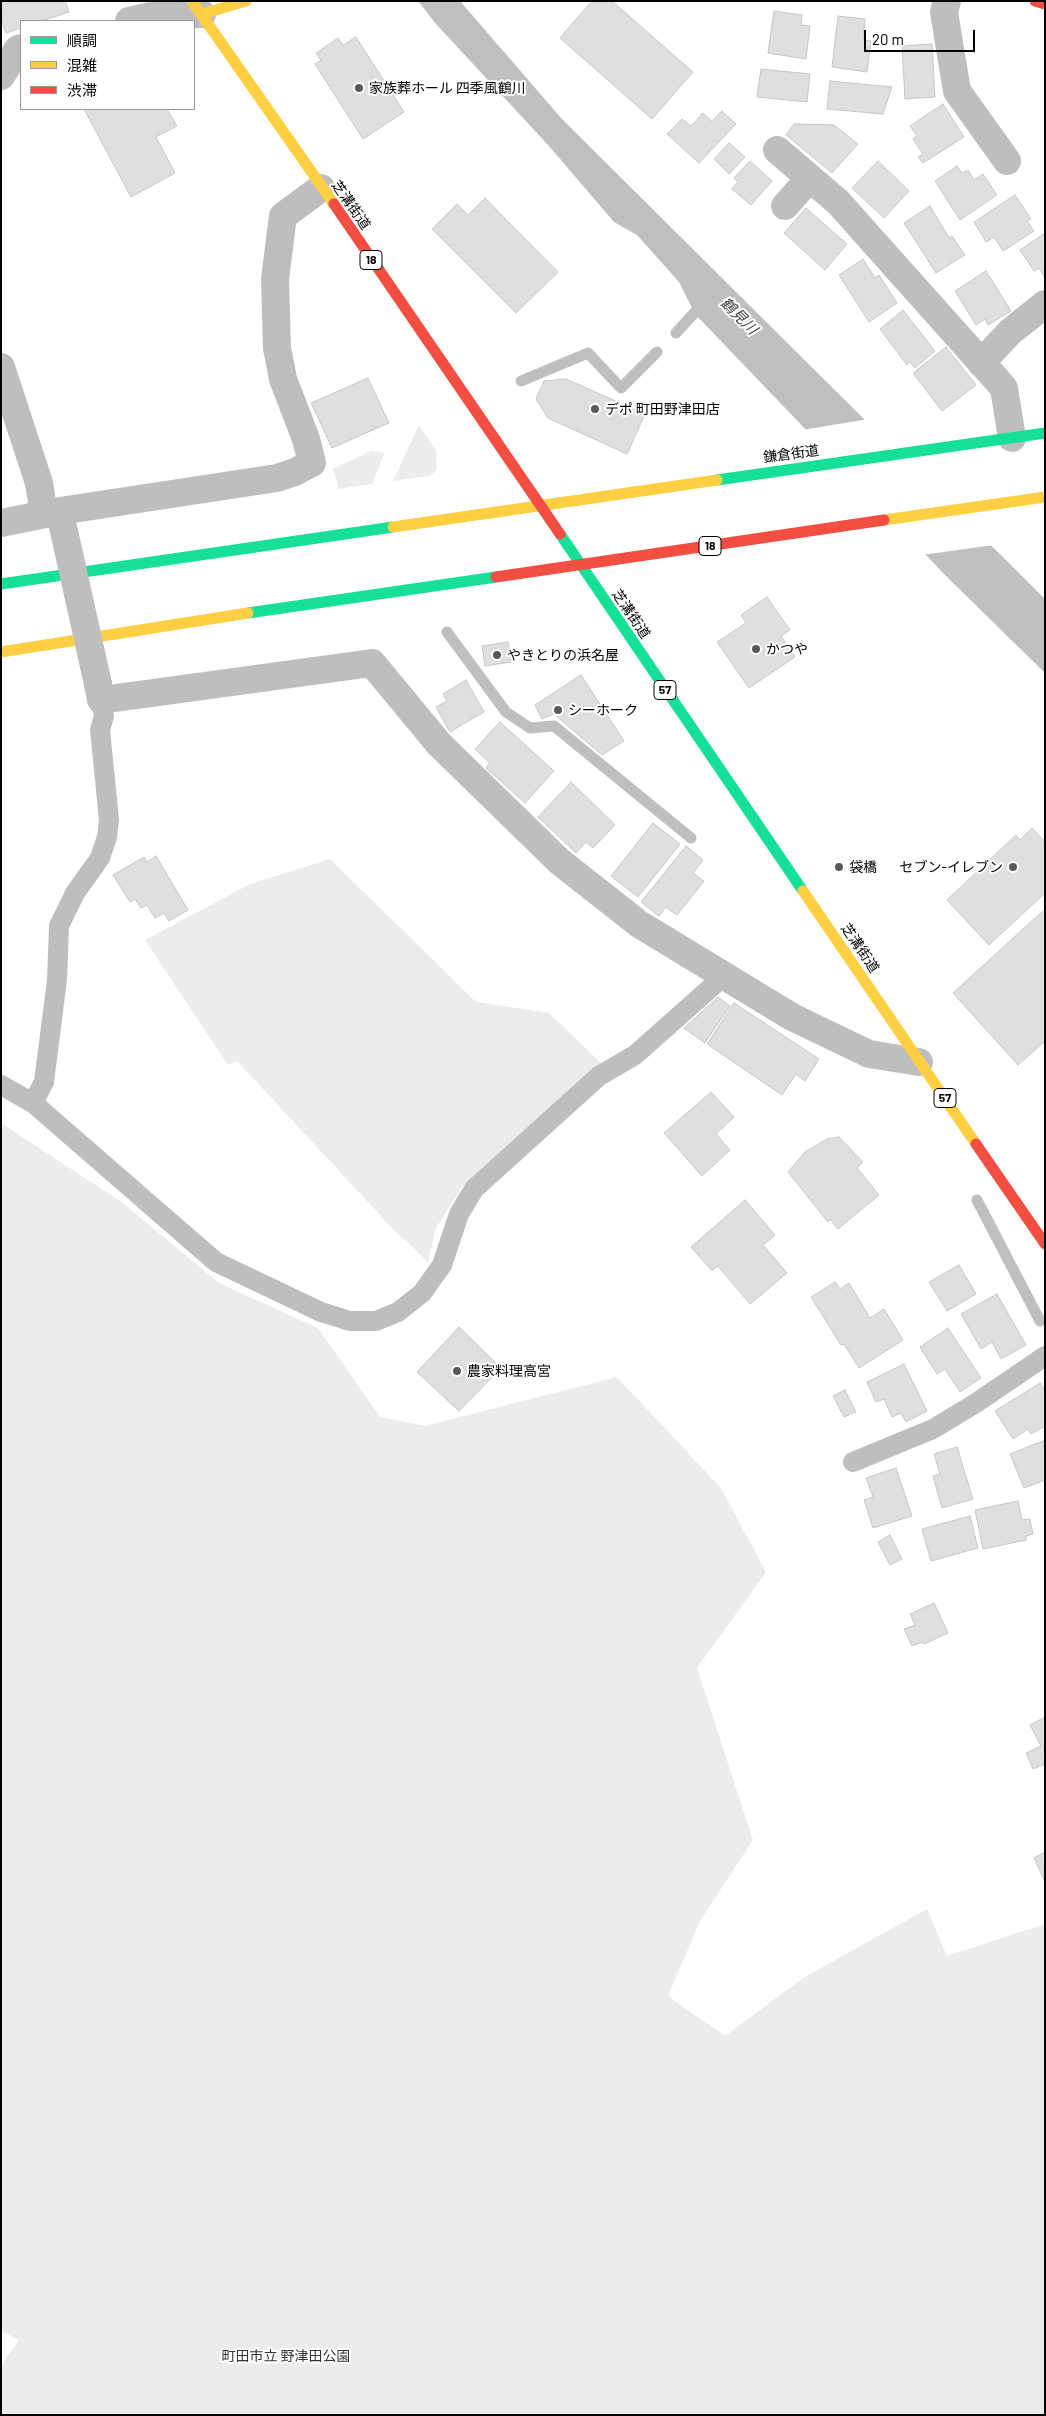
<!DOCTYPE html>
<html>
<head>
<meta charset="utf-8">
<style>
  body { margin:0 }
  #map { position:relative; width:1046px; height:2416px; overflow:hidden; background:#fff; font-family:Barlow,"Noto Sans JP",sans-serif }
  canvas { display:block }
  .frame { position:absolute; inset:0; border:2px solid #000; pointer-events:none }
  .legend { position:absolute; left:20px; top:20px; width:175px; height:90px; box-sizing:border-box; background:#fff; border:1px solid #999; margin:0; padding:6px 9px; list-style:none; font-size:15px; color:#000 }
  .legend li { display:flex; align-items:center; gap:10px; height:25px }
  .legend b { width:25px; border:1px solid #999 }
  .scale { position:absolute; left:864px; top:30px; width:111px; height:22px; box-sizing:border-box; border:2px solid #000; border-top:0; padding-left:6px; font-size:15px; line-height:18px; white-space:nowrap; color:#000; -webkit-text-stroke:4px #fff; paint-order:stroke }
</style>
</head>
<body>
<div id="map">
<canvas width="1046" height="2416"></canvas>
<div class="frame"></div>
<ul class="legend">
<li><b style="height:6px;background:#16e098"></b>順調</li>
<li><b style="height:6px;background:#ffcf43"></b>混雑</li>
<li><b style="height:6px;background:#f24e42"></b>渋滞</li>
</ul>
<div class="scale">20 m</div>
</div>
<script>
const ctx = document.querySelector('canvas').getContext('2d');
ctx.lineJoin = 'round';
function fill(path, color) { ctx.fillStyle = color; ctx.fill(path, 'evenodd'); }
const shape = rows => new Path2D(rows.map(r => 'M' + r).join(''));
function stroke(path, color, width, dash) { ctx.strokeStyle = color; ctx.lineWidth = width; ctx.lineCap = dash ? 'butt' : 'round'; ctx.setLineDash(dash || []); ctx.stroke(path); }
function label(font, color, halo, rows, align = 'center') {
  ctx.font = font + ' Barlow,"Noto Sans JP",sans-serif'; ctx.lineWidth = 4; ctx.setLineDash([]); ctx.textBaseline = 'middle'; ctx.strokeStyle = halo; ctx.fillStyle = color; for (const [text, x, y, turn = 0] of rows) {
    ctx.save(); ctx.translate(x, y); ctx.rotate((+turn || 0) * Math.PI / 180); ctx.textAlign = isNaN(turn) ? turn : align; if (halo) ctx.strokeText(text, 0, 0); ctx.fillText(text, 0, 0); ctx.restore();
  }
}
const green = shape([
  [419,425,436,450,437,470,429,476,393,481],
  [371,451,385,453,372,484,339,489,333,469],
  [330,859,476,1002,549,1013,601,1063,462,1187,436,1228,428,1262,390,1226,237,1061,228,1065,145,940,250,884],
  [1,1123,123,1203,219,1283,318,1328,380,1417,425,1426,617,1377,721,1488,766,1572,697,1668,753,1840,700,1921,668,1996,725,2036,803,1978,927,1909,947,1956,1045,1924,1045,2415,1,2415,1,2365,19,2340,1,2331]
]);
const water = shape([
  [418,1,460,1,561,118,1045,599,1045,673,945,575,695,314,679,282,637,235,614,222,549,146,436,24]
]);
const pier = shape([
  [869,419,994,545,922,555,802,430]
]);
const stream = shape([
  [676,333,705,301],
  [521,381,588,353,621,388,657,352],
  [447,632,506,712,530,728,554,726,691,838],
  [977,1200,1040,1321]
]);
const building = shape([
  [1,1,65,1,69,12,42,21,21,21,21,28,6,33,1,20,1,1],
  [592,1,612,1,693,72,652,119,560,38,592,1],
  [774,11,802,15,801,25,810,26,806,59,768,53,774,11],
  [838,16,865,19,863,40,871,41,867,72,832,67,838,16],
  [356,37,404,112,363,139,315,64,321,60,316,53,338,38,343,45,356,37],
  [932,44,935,97,905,99,902,46,932,44],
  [761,69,810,74,807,102,757,97,761,69],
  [830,81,892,87,883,114,827,109,830,81],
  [943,104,964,137,923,163,918,157,923,154,913,139,917,136,910,126,943,104],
  [84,109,167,109,177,126,156,137,175,173,131,197,84,109],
  [722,111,736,124,699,163,667,134,682,119,691,126,703,113,712,121,722,111],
  [794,124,834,125,858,144,832,173,786,135,794,124],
  [729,143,745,157,729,174,714,159,729,143],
  [750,161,772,181,751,205,732,189,738,182,734,178,750,161],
  [878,161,909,191,884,218,852,188,878,161],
  [957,166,962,173,968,170,974,180,983,174,997,195,960,220,935,181,957,166],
  [1015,195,1031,219,1027,221,1034,231,1003,251,994,237,986,242,974,222,1015,195],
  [485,198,558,272,516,313,432,229,457,204,468,215,485,198],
  [930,206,949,238,952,236,965,255,936,273,904,223,930,206],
  [806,208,847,244,825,270,784,233,806,208],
  [1045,233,1045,278,1039,268,1034,271,1020,250,1045,233],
  [863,259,875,278,879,275,897,303,869,322,839,275,863,259],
  [986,271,1011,311,988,325,985,319,976,325,955,291,986,271],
  [903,310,935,351,915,368,910,362,907,365,880,329,903,310],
  [946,347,976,385,942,411,913,373,946,347],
  [368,378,389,423,332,448,311,403,368,378],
  [566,379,645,414,627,454,548,418,536,399,544,381,566,379],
  [767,597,790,630,781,636,795,657,749,688,717,642,746,623,741,615,767,597],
  [508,642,511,662,485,666,482,646,508,642],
  [581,675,624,741,602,755,554,714,542,719,535,705,581,675],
  [466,680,484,712,450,732,436,707,447,701,443,694,466,680],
  [500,722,554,771,525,803,486,768,490,763,475,749,500,722],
  [571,782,615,825,593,848,586,842,576,853,538,817,571,782],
  [653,823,680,844,638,897,611,876,653,823],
  [1032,828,1045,842,1045,893,989,945,947,900,1016,835,1020,840,1032,828],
  [686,846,703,860,693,873,704,881,677,915,666,907,659,916,641,902,686,846],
  [156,856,188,910,169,921,164,913,155,918,147,905,141,908,135,899,130,902,113,875,144,857,147,862,156,856],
  [1045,909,1045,1043,1044,1042,1018,1065,953,993,1045,909],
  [718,997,730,1006,705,1043,684,1028,718,997],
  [734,1003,819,1059,805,1081,796,1074,782,1095,707,1044,734,1003],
  [711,1092,734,1117,716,1134,730,1150,702,1176,664,1133,711,1092],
  [839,1137,863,1162,857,1168,879,1195,838,1229,830,1219,828,1222,788,1172,805,1152,827,1139,839,1137],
  [745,1200,775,1235,763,1245,787,1273,750,1304,718,1266,712,1271,691,1247,745,1200],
  [959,1265,976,1294,947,1311,929,1282,959,1265],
  [835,1282,840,1289,849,1283,870,1318,884,1309,903,1340,859,1368,844,1344,841,1345,811,1297,835,1282],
  [997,1294,1026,1345,1001,1359,992,1342,981,1349,961,1314,997,1294],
  [459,1327,501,1368,459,1411,417,1372,459,1327],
  [948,1328,981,1378,960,1392,945,1369,937,1374,920,1347,948,1328],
  [904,1364,927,1411,906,1422,901,1413,892,1417,884,1399,876,1402,867,1382,904,1364],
  [1040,1383,1045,1391,1045,1426,1031,1434,1028,1429,1013,1439,995,1411,1040,1383],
  [845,1390,856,1412,844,1417,833,1396,845,1390],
  [1045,1440,1045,1480,1024,1488,1010,1454,1045,1440],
  [957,1447,973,1499,942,1508,933,1476,940,1474,934,1454,957,1447],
  [896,1468,912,1516,873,1528,864,1500,873,1497,866,1478,896,1468],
  [1018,1501,1022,1520,1030,1519,1033,1534,1026,1536,1026,1540,983,1549,975,1510,1018,1501],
  [970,1516,978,1548,931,1561,922,1529,970,1516],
  [890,1535,902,1559,890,1565,878,1542,890,1535],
  [934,1603,948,1633,924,1644,923,1642,912,1646,904,1629,915,1625,910,1614,934,1603],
  [1045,1717,1045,1764,1033,1769,1026,1753,1041,1746,1030,1725,1045,1717],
  [1045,1852,1045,1882,1034,1858,1045,1852]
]);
const lane = shape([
  [1,1085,33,1103,216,1262,321,1312,350,1321,376,1321,398,1312,422,1293,442,1265,459,1214,474,1189,599,1076,635,1055,724,976],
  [33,1103,44,1082,57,980,59,926,75,893,100,858,107,837,109,820,100,730,104,716,101,700],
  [853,1462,933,1429,976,1403,1045,1356]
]);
const street = shape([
  [947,1,944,12,957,91,1007,161],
  [129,21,156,15,202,14],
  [1,76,18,49,21,48],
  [777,150,838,202,1004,388,1012,438],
  [785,206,810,178],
  [981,363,1010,332,1045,304],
  [1,367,39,483,44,514],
  [1,523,60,511,277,478,295,472,312,463,306,439,283,379,277,348,275,279,283,216,321,188],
  [98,684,101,700,372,663,439,744,559,861,639,924,792,1017,869,1054,919,1062]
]);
const fast = shape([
  [717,480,1045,433],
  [560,534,803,891],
  [1,584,393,527],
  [248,613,496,577]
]);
const slow = shape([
  [192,1,334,204],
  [202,14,246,1],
  [884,520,1045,497],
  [393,527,717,480],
  [1,652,248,613],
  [803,891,976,1144]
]);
const jam = shape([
  [1035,1,1045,4],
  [334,204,560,534],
  [496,577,884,520],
  [976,1144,1045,1244]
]);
const streetBridge = shape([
  [62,522,98,684]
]);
const markers = [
  [359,88,5,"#595959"],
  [595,409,5,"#595959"],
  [756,649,5,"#595959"],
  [497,655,5,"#595959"],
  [558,710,5,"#595959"],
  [839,867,5,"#595959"],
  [1013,867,5,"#595959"],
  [457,1371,5,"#595959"]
];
const shields = [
  [371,260,22],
  [710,546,22],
  [665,690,22],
  [945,1098,22]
];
const shieldNames = [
  ["18",371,260],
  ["18",710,546],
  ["57",665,690],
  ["57",945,1098]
];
const poiNames = [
  ["家族葬ホール 四季風鶴川",369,88],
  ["デポ 町田野津田店",605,409],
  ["かつや",766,649],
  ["やきとりの浜名屋",507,655],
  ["シーホーク",568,710],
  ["袋橋",849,867],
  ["セブン-イレブン",1003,867,"right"],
  ["農家料理高宮",467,1371]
];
const streetNames = [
  ["芝溝街道",351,205,55],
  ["鎌倉街道",791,454,-8],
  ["芝溝街道",631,614,56],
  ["芝溝街道",860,948,56]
];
const parkNames = [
  ["町田市立 野津田公園",286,2356]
];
const waterNames = [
  ["鶴見川",739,316,45]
];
fill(green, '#ececec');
fill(water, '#bfbfbf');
fill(pier, '#fff');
stroke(stream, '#bfbfbf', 11);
fill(building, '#dfdfdf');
stroke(building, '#c7c7c7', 1);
stroke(lane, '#bebebe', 20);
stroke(street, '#bebebe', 28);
stroke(fast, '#16e098', 11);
stroke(slow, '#ffcf43', 11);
stroke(jam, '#f24e42', 11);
stroke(streetBridge, '#bebebe', 28);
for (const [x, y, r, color] of markers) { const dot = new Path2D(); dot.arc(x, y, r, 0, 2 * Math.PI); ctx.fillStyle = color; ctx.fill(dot); stroke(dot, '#fff', 2); }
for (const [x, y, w] of shields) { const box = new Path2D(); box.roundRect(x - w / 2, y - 9.5, w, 19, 4); ctx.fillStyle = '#fff'; ctx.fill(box); stroke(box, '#000', 1); }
label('bold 12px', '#000', null, shieldNames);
label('14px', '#000', '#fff', poiNames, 'left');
label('14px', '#000', '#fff', streetNames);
label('14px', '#333', '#fff', parkNames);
label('italic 15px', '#444', '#fff', waterNames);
</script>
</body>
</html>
